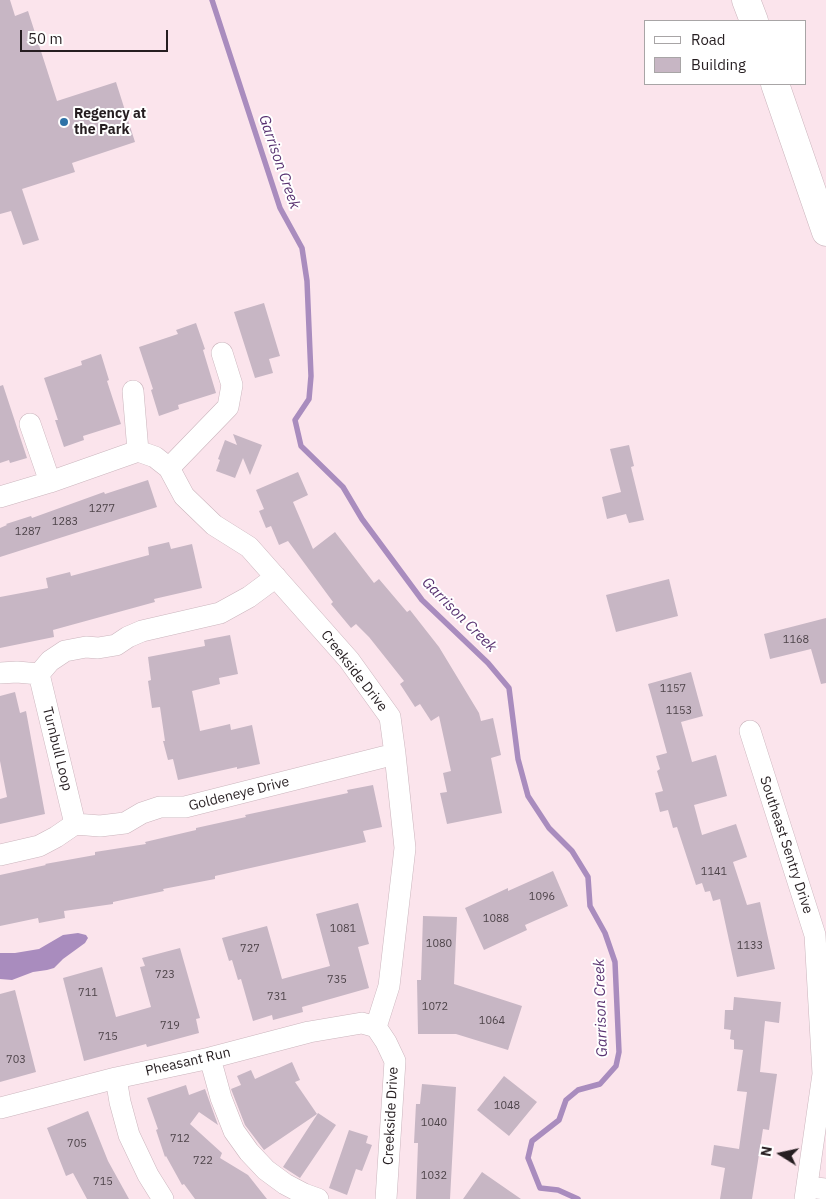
<!DOCTYPE html>
<html>
<head>
<meta charset="utf-8">
<style>
  body { margin:0 }
  #map { position:relative; width:826px; height:1199px; overflow:hidden; background:#fbe4ec; font-family:"IBM Plex Sans",sans-serif }
  canvas { display:block }
  .legend { position:absolute; left:644px; top:20px; width:162px; height:65px; box-sizing:border-box; background:#fff; border:1px solid #a8a5a6; margin:0; padding:6px 9px; list-style:none; font-size:15px; color:#261e21 }
  .legend li { display:flex; align-items:center; gap:10px; height:25px }
  .legend b { width:25px; border:1px solid #a8a5a6 }
  .north { position:absolute; left:756px; top:1129px; width:50px; height:50px; -webkit-text-stroke:4px #fff; paint-order:stroke; rotate:280deg; font-size:14px; font-weight:700; line-height:20px; text-align:center; color:#261e21 }
  .north::after { content:''; display:block; margin:auto; width:18px; height:22px; background:#261e21; clip-path:polygon(50% 0,100% 100%,50% 72%,0 100%) }
  .scale { position:absolute; left:20px; top:30px; width:148px; height:22px; box-sizing:border-box; border:2px solid #261e21; border-top:0; padding-left:6px; font-size:15px; line-height:18px; white-space:nowrap; color:#261e21; -webkit-text-stroke:4px #fff; paint-order:stroke }
</style>
</head>
<body>
<div id="map">
<canvas width="826" height="1199"></canvas>
<ul class="legend">
<li><b style="height:6px;background:#fff"></b>Road</li>
<li><b style="height:14px;background:#c7b6c4"></b>Building</li>
</ul>
<div class="north">N</div>
<div class="scale">50 m</div>
</div>
<script>
const ctx = document.querySelector('canvas').getContext('2d');
ctx.lineJoin = 'round';
function fill(path, color) { ctx.fillStyle = color; ctx.fill(path, 'evenodd'); }
const shape = rows => new Path2D(rows.map(r => 'M' + r).join(''));
function stroke(path, color, width, dash) { ctx.strokeStyle = color; ctx.lineWidth = width; ctx.lineCap = dash ? 'butt' : 'round'; ctx.setLineDash(dash || []); ctx.stroke(path); }
function label(font, color, halo, rows, align = 'center') {
  ctx.font = font + ' "IBM Plex Sans",sans-serif'; ctx.lineWidth = 4; ctx.setLineDash([]); ctx.textBaseline = 'middle'; ctx.strokeStyle = halo; ctx.fillStyle = color; for (const [text, x, y, turn = 0] of rows) {
    ctx.save(); ctx.translate(x, y); ctx.rotate((+turn || 0) * Math.PI / 180); ctx.textAlign = isNaN(turn) ? turn : align; if (halo) ctx.strokeText(text, 0, 0); ctx.fillText(text, 0, 0); ctx.restore();
  }
}
const water = shape([
  [78,933,86,935,88,938,85,943,63,959,54,968,47,970,33,972,12,980,0,979,0,953,15,953,39,949,63,935]
]);
const stream = shape([
  [212,0,280,208,302,248,307,281,311,376,309,399,295,420,301,446,343,487,362,519,422,600,488,663,509,688,518,759,528,796,549,828,572,851,588,877,590,906,605,933,615,962,619,1052,616,1066,600,1084,578,1090,566,1100,559,1120,532,1141,528,1158,540,1188,558,1190,578,1199]
]);
const building = shape([
  [0,0,10,0,15,16,28,11,57,101,116,82,135,142,72,163,75,172,22,189,39,240,23,245,11,211,0,214],
  [264,303,280,356,269,359,273,373,255,378,234,312],
  [196,323,205,349,203,350,216,393,178,405,179,409,159,416,151,390,153,389,139,347,178,334,176,330],
  [101,354,109,380,107,381,121,424,83,436,84,440,64,447,55,420,58,420,44,378,82,365,81,361],
  [3,385,27,458,10,463,9,460,0,463,0,386],
  [233,434,262,445,250,475,243,458,235,478,216,471,220,460,218,459,225,440,237,445],
  [629,445,634,466,631,467,644,520,629,523,626,514,607,519,602,497,621,492,610,449],
  [298,472,308,495,293,502,313,549,335,532,374,583,379,579,407,612,410,610,439,647,479,713,481,721,493,718,501,755,491,758,502,813,447,824,440,793,447,792,443,773,451,771,439,716,431,721,420,704,415,707,400,684,404,681,369,637,356,624,351,628,331,604,333,602,288,541,279,545,271,526,266,528,259,511,264,509,256,490],
  [148,480,157,507,0,557,0,528,7,525,6,524,31,516,32,518,104,492,105,494],
  [169,542,171,549,192,544,202,588,154,599,155,602,53,630,54,637,0,648,0,597,48,588,46,578,70,572,71,576,149,555,148,547],
  [669,579,678,616,616,632,606,595],
  [826,618,826,683,821,684,811,649,770,659,764,634],
  [230,635,238,674,219,678,220,684,192,691,200,731,230,724,231,730,252,725,260,764,237,769,237,767,178,780,173,759,168,760,163,741,165,741,160,707,152,708,148,681,151,680,148,657,205,646,204,640],
  [691,672,703,716,681,722,692,762,716,755,727,796,694,805,702,835,736,824,747,857,733,862,747,905,760,902,775,969,737,977,720,899,713,901,710,891,705,892,702,883,696,885,677,827,673,828,668,810,660,812,655,793,663,791,657,771,660,769,656,756,667,753,648,684],
  [15,692,20,713,26,711,45,814,0,824,0,799,7,797,0,761,0,696],
  [373,785,382,827,363,831,366,842,215,876,215,879,163,889,164,891,113,902,113,904,64,911,65,918,39,923,38,918,0,926,0,875,46,865,45,864,95,855,95,852,146,844,145,842,196,830,196,828,246,817,245,815,348,793,347,790],
  [553,871,568,906,525,925,527,930,484,950,465,908,508,888,508,891],
  [358,903,369,944,358,947,369,988,302,1007,303,1012,273,1020,272,1015,253,1021,241,979,238,980,232,960,229,961,222,938,267,926,282,979,330,966,316,914],
  [423,916,457,917,454,984,522,1006,508,1050,456,1034,418,1034,417,980,421,980],
  [180,948,200,1018,196,1019,199,1033,147,1047,146,1044,84,1061,63,978,102,967,116,1017,151,1007,140,967,145,966,142,958],
  [15,990,36,1072,0,1082,0,994],
  [734,997,781,1002,779,1023,765,1021,760,1072,777,1074,769,1130,763,1129,752,1199,720,1199,725,1168,711,1165,714,1145,739,1149,747,1092,737,1091,743,1050,734,1049,734,1040,730,1039,731,1030,724,1029,725,1010,733,1010],
  [292,1062,300,1080,295,1082,317,1114,264,1150,245,1125,231,1089,241,1085,237,1076,251,1070,255,1079],
  [504,1076,537,1102,509,1136,477,1110],
  [422,1084,456,1087,450,1199,416,1199,418,1143,414,1143,416,1104,420,1104],
  [186,1085,189,1095,205,1089,218,1125,199,1112,190,1124,222,1153,220,1158,248,1175,267,1199,195,1199,184,1184,182,1185,166,1156,165,1157,156,1130,158,1129,147,1098],
  [88,1111,108,1161,129,1199,87,1199,73,1173,66,1176,47,1128],
  [318,1113,336,1125,300,1178,283,1167],
  [349,1130,368,1136,366,1143,372,1145,362,1171,356,1169,347,1195,329,1188],
  [482,1172,521,1199,463,1199]
]);
const minor = shape([
  [133,391,138,451],
  [30,424,50,482],
  [169,468,228,407,232,385,222,353],
  [0,497,50,482,138,451,155,457,169,468,184,496,214,525,249,547,349,660,390,717,395,754,405,848,389,986,376,1027,386,1042,395,1061,386,1199],
  [0,673,17,672,39,674,50,661,65,651,86,647,98,648,116,645,128,637,142,631,220,613,249,597,276,577],
  [39,674,75,824],
  [750,731,815,935,823,1074,805,1199],
  [0,855,39,846,56,837,75,824,100,826,125,823,142,813,160,807,185,807,395,754],
  [210,1058,221,1098,234,1131,249,1152,266,1170,285,1184,304,1194,318,1199],
  [116,1078,120,1102,129,1135,148,1175,163,1199],
  [0,1108,116,1078,210,1058,309,1032,362,1023,376,1027],
  [807,1187,826,1189]
]);
const secondary = shape([
  [746,0,754,21],
  [775,84,826,232]
]);
const markers = [
  [64,122,5,"#2e72a7"]
];
const numberNames = [
  ["1277",102,509],
  ["1283",65,522],
  ["1287",28,532],
  ["1168",796,640],
  ["1157",673,689],
  ["1153",679,711],
  ["1141",714,872],
  ["1096",542,897],
  ["1088",496,919],
  ["1081",343,929],
  ["1080",439,944],
  ["1133",750,946],
  ["727",250,949],
  ["723",165,975],
  ["735",337,980],
  ["711",88,993],
  ["731",277,997],
  ["1072",435,1007],
  ["1064",492,1021],
  ["719",170,1026],
  ["715",108,1037],
  ["703",16,1060],
  ["1048",507,1106],
  ["1040",434,1123],
  ["712",180,1139],
  ["705",77,1144],
  ["722",203,1161],
  ["1032",434,1176],
  ["715",103,1182]
];
const poiNames = [
  ["Regency at",74,114],
  ["the Park",74,130]
];
const streetNames = [
  ["Creekside Drive",354,671,52],
  ["Turnbull Loop",57,749,76],
  ["Goldeneye Drive",239,794,-14],
  ["Southeast Sentry Drive",786,845,72],
  ["Pheasant Run",188,1062,-13],
  ["Creekside Drive",391,1116,-87]
];
const waterNames = [
  ["Garrison Creek",279,162,71],
  ["Garrison Creek",459,615,45],
  ["Garrison Creek",601,1008,-92]
];
fill(water, '#a98cbe');
stroke(stream, '#a98cbe', 5.5);
fill(building, '#c7b6c4');
stroke(minor, '#cbb5bd', 22);
stroke(secondary, '#cbb5bd', 29);
stroke(minor, '#fff', 21);
stroke(secondary, '#fff', 28);
for (const [x, y, r, color] of markers) { const dot = new Path2D(); dot.arc(x, y, r, 0, 2 * Math.PI); ctx.fillStyle = color; ctx.fill(dot); stroke(dot, '#fff', 2); }
label('11px', '#4e444a', null, numberNames);
label('bold 14px', '#261e21', '#fff', poiNames, 'left');
label('14px', '#261e21', '#fff', streetNames);
label('italic 15px', '#5a3472', '#fff', waterNames);
</script>
</body>
</html>
